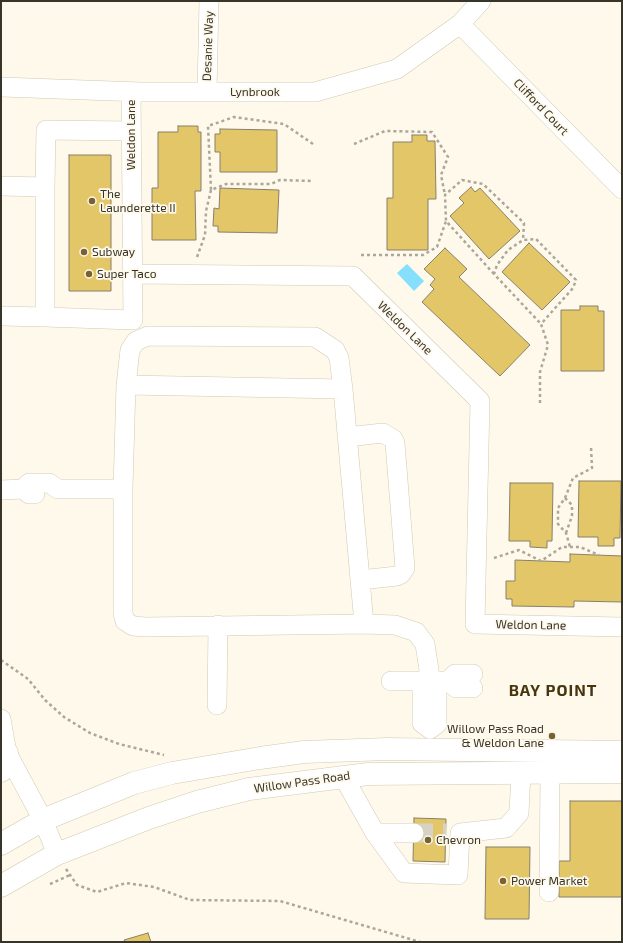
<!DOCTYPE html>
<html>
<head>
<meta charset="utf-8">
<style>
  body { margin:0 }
  #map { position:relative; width:623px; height:943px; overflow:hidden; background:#fef9ea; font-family:"Exo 2",sans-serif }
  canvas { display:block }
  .frame { position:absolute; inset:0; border:2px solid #37342a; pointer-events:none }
</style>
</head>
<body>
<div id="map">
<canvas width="623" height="943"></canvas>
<div class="frame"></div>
</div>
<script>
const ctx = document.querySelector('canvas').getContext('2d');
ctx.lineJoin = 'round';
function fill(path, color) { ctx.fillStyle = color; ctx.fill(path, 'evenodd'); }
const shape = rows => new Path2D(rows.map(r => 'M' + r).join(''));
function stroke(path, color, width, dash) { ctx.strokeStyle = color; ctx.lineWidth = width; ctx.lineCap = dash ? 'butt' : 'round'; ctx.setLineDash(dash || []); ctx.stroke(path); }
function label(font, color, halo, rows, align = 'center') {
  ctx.font = font + ' "Exo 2",sans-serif'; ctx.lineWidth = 3.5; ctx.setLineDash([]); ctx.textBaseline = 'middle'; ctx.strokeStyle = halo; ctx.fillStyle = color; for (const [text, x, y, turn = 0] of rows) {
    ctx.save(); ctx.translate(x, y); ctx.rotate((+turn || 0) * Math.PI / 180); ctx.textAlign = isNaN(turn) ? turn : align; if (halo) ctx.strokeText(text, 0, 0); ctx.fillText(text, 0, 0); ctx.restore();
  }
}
const water = shape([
  [407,264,424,281,414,291,397,273]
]);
const building = shape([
  [178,126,198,126,198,132,201,132,201,191,195,191,196,240,152,240,152,188,158,188,158,132,178,132,178,126],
  [220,129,277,130,277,172,220,172,220,152,215,152,215,134,220,134,220,129],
  [412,135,427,135,427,141,435,141,436,199,428,199,428,250,387,250,387,198,393,198,393,142,412,142,412,135],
  [69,155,111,155,111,291,69,291,69,155],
  [471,187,475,192,480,188,520,231,489,259,450,216,464,203,459,198,471,187],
  [220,188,279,190,277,233,218,232,218,226,213,226,214,208,219,209,220,188],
  [529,243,570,282,542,310,502,272,529,243],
  [445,248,467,269,459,277,530,345,500,376,422,302,434,289,430,285,435,279,424,269,445,248],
  [580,306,598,306,598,311,604,311,604,371,561,371,561,310,580,310,580,306],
  [579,481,621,481,620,538,614,538,614,546,598,546,598,537,578,537,579,481],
  [510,483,553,483,552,541,547,541,547,548,530,547,530,541,509,541,510,483],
  [570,554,622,556,622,602,574,601,574,607,512,606,512,599,506,599,506,581,515,581,515,560,570,562,570,554],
  [570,801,622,801,622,897,559,897,559,861,570,861,570,801],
  [414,818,446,819,445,862,413,861,414,818],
  [486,847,530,847,529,919,485,919,486,847],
  [148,933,151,942,125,942,124,940,148,933]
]);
const minorTunnel = shape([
  [414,833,446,833]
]);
const path = shape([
  [313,144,284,124,234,117,208,126,211,190,226,184,271,184,280,180,313,181],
  [354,144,385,131,432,132,448,157,441,175,445,195],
  [361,255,423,255,437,247,446,221],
  [197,257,205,235,206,211,211,190],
  [494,274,446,221,445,195,462,180,483,184,524,223,523,240],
  [540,403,540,372,548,345,541,324,573,288,576,280,536,239,523,240,508,250,497,265,494,274,541,324],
  [565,498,573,478,592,468,591,447],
  [566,533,572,516,572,505,565,498,558,508,558,524,566,533,570,547],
  [494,558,519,550,541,561,562,547,580,547,599,555],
  [1,660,28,679,45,700,64,717,90,733,119,744,164,755],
  [66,869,77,885,97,892,126,883,154,887,190,900,280,901,420,942],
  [50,884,70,875]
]);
const minor = shape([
  [460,24,622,189],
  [1,87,141,92,315,92,397,69,460,24,481,1],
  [207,92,209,1],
  [1,186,45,187,46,130,131,131],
  [133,274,353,276,480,401,475,624,622,627],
  [1,316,45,317,45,187],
  [45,317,133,320,131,92],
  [126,385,130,350,136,341,148,336,315,337,335,350,339,358,343,389],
  [347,437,383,433,393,439,395,443,405,568,401,574,397,576,361,580],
  [23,489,29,483,49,483,58,489,123,489],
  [1,490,23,489,29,494,35,494],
  [364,624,343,389,126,385,123,489,123,613,125,621,133,626,145,627,364,624,395,625,416,632,425,644,429,670,429,688],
  [391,681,448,681,456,688,473,688],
  [448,681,455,674,473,674],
  [429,688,437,692,437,724,430,729],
  [429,688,422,693,422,723,430,729],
  [217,705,218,625],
  [1,719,7,753,43,820,57,854],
  [343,776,375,833,404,873,458,875,460,833,506,828,519,813,521,773],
  [375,833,414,833],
  [549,892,550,773]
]);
const major = shape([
  [1,771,7,753],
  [1,844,43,820,134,783,172,773,260,758,304,752,387,749,622,752],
  [1,886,57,854,149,818,197,802,249,789,368,774,622,772]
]);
const markers = [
  [92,201,4,"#7a6132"],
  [84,252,4,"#7a6132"],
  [89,274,4,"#7a6132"],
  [552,736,4,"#7a6132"],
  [428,840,4,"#7a6132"],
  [503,881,4,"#7a6132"]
];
const streetNames = [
  ["Desanie Way",208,46,-88],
  ["Lynbrook",255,92],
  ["Clifford Court",541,107,46],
  ["Weldon Lane",131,135,-90],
  ["Weldon Lane",405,328,44],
  ["Weldon Lane",531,625,1],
  ["Willow Pass Road",302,782,-8]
];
const poiNames = [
  ["The",100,194],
  ["Launderette II",100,208],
  ["Subway",92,252],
  ["Super Taco",97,274],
  ["Willow Pass Road",544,729,"right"],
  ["& Weldon Lane",544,743,"right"],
  ["Chevron",436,840],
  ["Power Market",511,881]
];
const districtNames = [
  ["BAY POINT",553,691]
];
fill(water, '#86dffd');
fill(building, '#e3c668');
stroke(building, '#88806a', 1);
stroke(minorTunnel, '#d6d2c4', 19, [19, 10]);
stroke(minor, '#d1c9b0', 20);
stroke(major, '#d1c9b0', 23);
stroke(path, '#aba79a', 2.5, [3, 3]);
stroke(minor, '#fff', 19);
stroke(major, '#fff', 22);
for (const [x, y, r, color] of markers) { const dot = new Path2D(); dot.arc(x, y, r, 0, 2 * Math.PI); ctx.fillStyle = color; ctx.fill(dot); stroke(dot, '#fef9ea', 1.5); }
label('12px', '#37342a', '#fef9ea', streetNames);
label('12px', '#37342a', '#fef9ea', poiNames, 'left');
ctx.letterSpacing = '1px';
label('bold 16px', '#48350e', '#fef9ea', districtNames);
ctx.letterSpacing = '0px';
</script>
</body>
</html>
